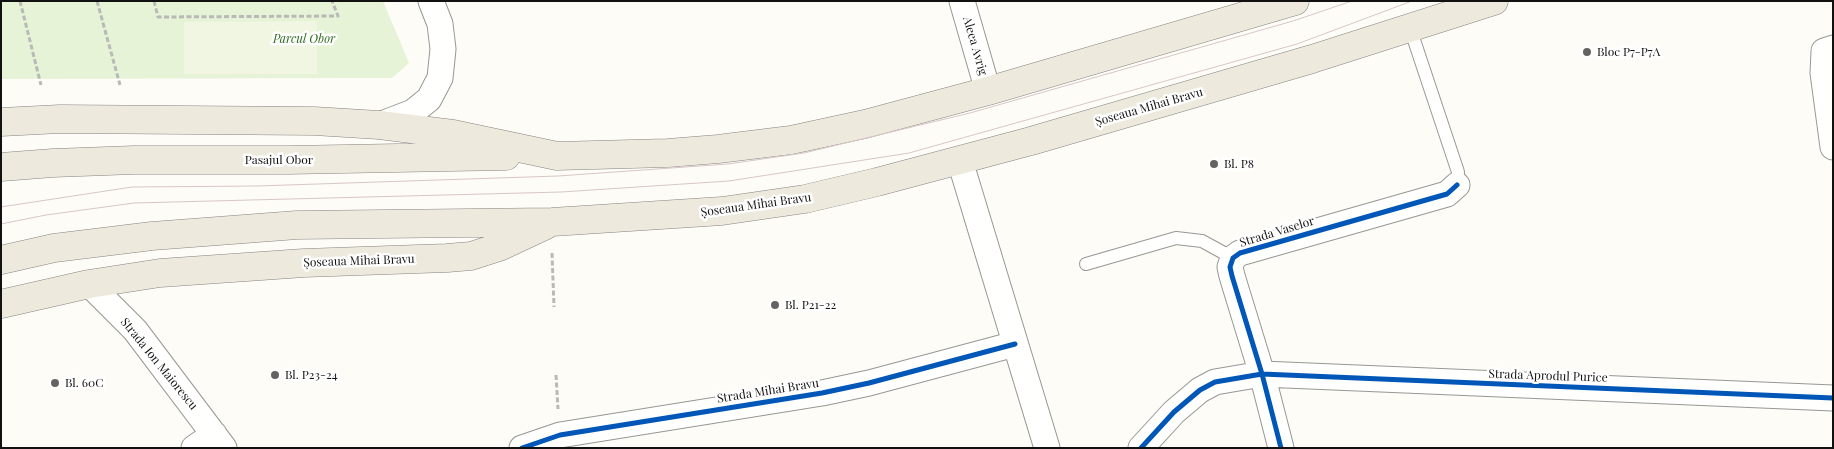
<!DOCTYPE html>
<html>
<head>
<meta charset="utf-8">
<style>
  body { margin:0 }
  #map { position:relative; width:1834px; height:449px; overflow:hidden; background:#fdfcf7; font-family:"Playfair Display",serif }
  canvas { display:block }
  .frame { position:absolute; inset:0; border:2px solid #111; pointer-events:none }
</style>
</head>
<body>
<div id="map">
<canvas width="1834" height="449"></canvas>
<div class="frame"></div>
</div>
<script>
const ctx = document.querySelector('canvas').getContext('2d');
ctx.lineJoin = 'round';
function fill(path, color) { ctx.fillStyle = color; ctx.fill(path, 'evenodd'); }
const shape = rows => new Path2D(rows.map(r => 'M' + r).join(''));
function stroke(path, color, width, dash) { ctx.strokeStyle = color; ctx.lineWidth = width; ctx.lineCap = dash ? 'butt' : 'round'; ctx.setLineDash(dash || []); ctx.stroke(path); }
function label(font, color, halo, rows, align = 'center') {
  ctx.font = font + ' "Playfair Display",serif'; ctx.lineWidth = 5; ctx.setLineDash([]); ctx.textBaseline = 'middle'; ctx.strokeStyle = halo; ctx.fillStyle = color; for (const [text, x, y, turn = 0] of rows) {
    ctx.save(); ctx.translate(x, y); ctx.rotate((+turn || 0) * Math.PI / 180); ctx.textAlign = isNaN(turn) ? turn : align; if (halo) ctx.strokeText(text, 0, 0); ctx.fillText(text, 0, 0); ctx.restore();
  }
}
const green = shape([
  [1,1,383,1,409,63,392,78,1,79]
]);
const pitch = shape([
  [317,21,317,74,184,74,184,22]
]);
const path = shape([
  [20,1,41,85],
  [97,1,120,85],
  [154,1,158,17,338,16,332,1],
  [552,253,554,307],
  [556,375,558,409]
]);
const lane = shape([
  [1410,28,1458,172,1457,185],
  [1086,264,1176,238,1202,241,1233,258]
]);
const street = shape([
  [962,1,988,91],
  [1833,48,1824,51,1823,73,1833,147],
  [379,125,413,112,429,99,440,78,443,49,440,24,431,1],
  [960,161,1047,448],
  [89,284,135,330,224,448],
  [194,448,214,434],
  [522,448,560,435,822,393,869,383,1015,344],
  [1141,448,1174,412,1200,390,1215,382,1262,374,1833,398],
  [1281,448,1262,374,1232,276,1230,267,1233,258,1240,253,1447,194,1457,185]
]);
const primary = shape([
  [1,122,60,119,314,121,379,125,453,134,557,156,668,153,718,149,791,140,865,124,988,91,1295,1],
  [1,167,53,163,134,160,288,160,506,156],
  [1,260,54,248,152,236,297,225,552,222,722,211,805,199,877,182,1031,141,1312,59,1494,1],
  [1,304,89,284,160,273,304,263,447,258,471,256,499,247,546,225]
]);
const tram = shape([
  [1,207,132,187,257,186,558,176,728,164,804,153,970,113,1293,21,1352,1],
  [1,224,46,215,134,203,561,192,729,181,909,153,1297,44,1412,1]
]);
const cycleway = shape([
  [522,448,560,435,822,393,869,383,1015,344],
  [1141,448,1174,412,1200,390,1215,382,1262,374,1833,398],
  [1281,448,1262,374,1232,276,1230,267,1233,258,1240,253,1447,194,1457,185]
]);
const markers = [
  [1587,52,5,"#646362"],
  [1214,164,5,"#646362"],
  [775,305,5,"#646362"],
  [275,375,5,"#646362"],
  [55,383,5,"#646362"]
];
const parkNames = [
  ["Parcul Obor",304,39]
];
const streetNames = [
  ["Aleea Avrig",975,46,74],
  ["Șoseaua Mihai Bravu",1149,107,-16],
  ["Pasajul Obor",279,160],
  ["Șoseaua Mihai Bravu",756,205,-8],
  ["Strada Vaselor",1277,232,-17],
  ["Șoseaua Mihai Bravu",359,261,-2],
  ["Strada Ion Maiorescu",159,364,51],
  ["Strada Aprodul Purice",1548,376,2],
  ["Strada Mihai Bravu",768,391,-9]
];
const poiNames = [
  ["Bloc P7-P7A",1597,52],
  ["Bl. P8",1224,164],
  ["Bl. P21-22",785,305],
  ["Bl. P23-24",285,375],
  ["Bl. 60C",65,383]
];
fill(green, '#e7f3d7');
fill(pitch, '#f0f6e1');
stroke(lane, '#979795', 14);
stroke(street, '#979795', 27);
stroke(primary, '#858482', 29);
stroke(path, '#b9b9b8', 3, [5, 2.5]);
stroke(lane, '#fffffe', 12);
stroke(street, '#fffffe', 25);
stroke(primary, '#ede9dc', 28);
stroke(tram, '#d9c6c7', 1);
stroke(cycleway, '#0057b8', 5);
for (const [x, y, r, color] of markers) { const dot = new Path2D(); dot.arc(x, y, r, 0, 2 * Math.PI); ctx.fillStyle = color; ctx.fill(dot); stroke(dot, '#fff', 2); }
label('italic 12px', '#2f6b1f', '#fff', parkNames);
label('12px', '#111', '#fff', streetNames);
label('12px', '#111', '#fff', poiNames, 'left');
</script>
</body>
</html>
